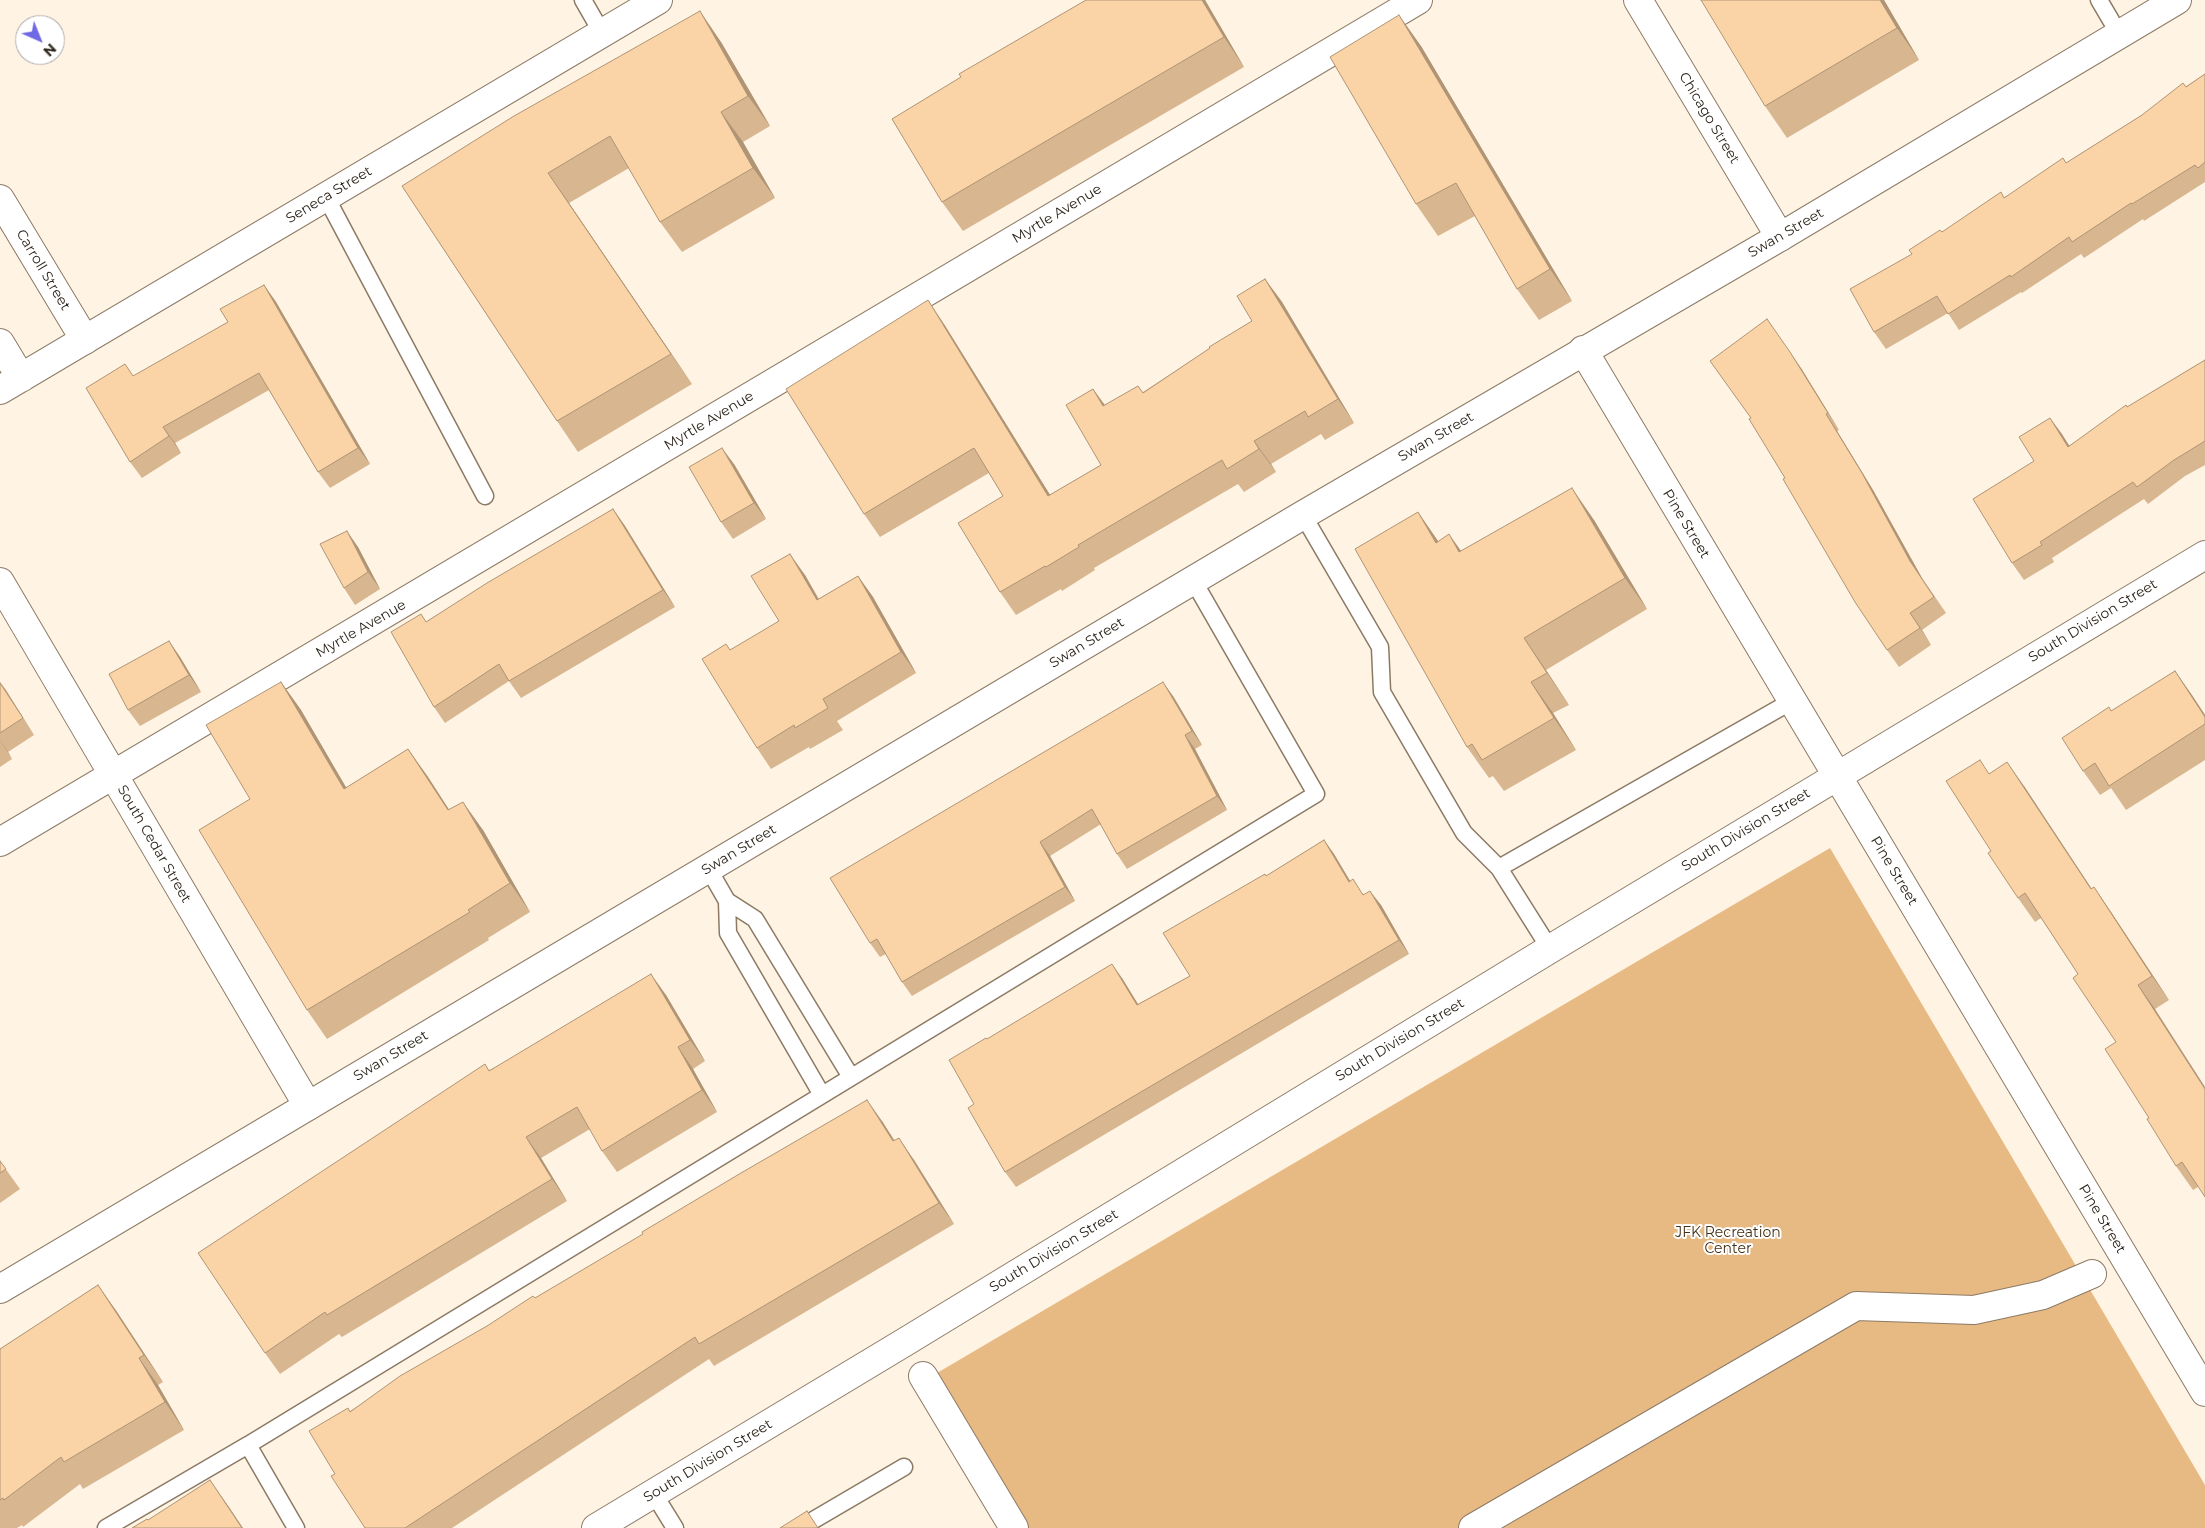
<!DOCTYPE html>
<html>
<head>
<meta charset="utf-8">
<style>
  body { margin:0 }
  #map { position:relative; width:2205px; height:1528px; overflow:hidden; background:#fff3e4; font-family:Montserrat,sans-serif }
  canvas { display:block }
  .north { position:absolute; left:15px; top:15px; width:50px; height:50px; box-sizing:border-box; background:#fff; border:1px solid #aba8a4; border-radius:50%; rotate:136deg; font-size:14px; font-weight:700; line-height:20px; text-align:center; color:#2c251c }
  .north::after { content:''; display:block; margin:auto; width:18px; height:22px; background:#6f69e3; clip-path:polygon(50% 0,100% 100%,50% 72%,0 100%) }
</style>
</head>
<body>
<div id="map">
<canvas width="2205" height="1528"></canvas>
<div class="north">N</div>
</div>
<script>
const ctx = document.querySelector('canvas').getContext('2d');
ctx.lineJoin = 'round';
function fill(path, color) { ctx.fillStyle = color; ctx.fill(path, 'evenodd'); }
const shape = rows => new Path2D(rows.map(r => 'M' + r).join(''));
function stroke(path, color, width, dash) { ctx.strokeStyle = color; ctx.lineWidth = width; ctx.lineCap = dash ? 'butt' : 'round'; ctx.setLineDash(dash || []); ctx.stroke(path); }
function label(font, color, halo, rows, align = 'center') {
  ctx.font = font + ' Montserrat,sans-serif'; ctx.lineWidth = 4; ctx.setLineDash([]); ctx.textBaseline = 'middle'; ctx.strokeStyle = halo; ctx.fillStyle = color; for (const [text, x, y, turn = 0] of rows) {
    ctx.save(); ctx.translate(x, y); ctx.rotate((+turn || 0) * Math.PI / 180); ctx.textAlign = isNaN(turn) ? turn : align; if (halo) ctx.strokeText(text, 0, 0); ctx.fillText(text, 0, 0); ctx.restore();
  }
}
const green = shape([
  [1830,848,2205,1485,2205,1528,1029,1528,937,1373]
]);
const lane = shape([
  [583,0,602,33],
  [2099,0,2119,34],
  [326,197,485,496],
  [1303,515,1380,647,1382,692,1464,833,1499,868,1792,701],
  [708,868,727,901,728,933,822,1095],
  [1499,868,1550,949],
  [727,901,755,919,851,1077],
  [654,1494,675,1528],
  [106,1528,248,1445],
  [296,1528,248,1445,1316,794,1193,580],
  [800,1528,904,1467]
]);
const street = shape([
  [1638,0,1780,237],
  [0,199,85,340],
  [1583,350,2205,1392],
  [0,582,308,1106],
  [0,842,1418,0],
  [923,1376,1014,1528],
  [596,1528,905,1342,1550,949,2205,555],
  [1473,1528,1856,1306,1974,1310,2043,1295,2092,1274]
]);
const secondary = shape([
  [0,343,21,378],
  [0,390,658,0],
  [0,1289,1303,515,1780,237,2177,0]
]);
const wall = shape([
  [1086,0,1205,0,1244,67,963,231,942,202],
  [1884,0,1919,60,1787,138,1765,106],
  [721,42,770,126,743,142,775,198,682,252,660,222,629,168,569,203,692,384,578,452,557,421,402,186],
  [1421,46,1572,301,1539,320,1517,289,1475,216,1438,236,1416,204],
  [2205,74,2205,182,2144,221,2143,219,2084,258,2081,254,2022,293,2021,292,1959,330,1948,313,1886,349,1874,332,1912,254,1942,232,2066,163,2142,115],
  [1265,279,1282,302,1354,423,1325,440,1321,434,1271,464,1276,472,1244,492,1238,484,1094,568,1095,570,1062,591,1061,589,1016,615,1000,592,1003,496,989,473,880,537,864,514,944,324,1050,495,1101,465,1093,389,1105,406,1143,392,1252,321],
  [264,285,276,302,370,464,330,488,318,472,269,390,175,443,181,453,142,478,130,462,134,376,228,322],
  [2205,360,2205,465,2185,476,2148,504,2144,499,2052,558,2054,562,2024,580,2012,563,2034,461,2050,418,2069,446,2127,407],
  [1801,368,1839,430,1837,431,1873,490,1922,578,1946,613,1922,630,1931,645,1899,667,1887,650,1750,418],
  [734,464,766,519,733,539,721,522],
  [613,509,625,526,675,607,521,698,509,681,445,723,434,707,427,621],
  [1418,512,1438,541,1461,551,1594,520,1647,609,1546,670,1569,705,1553,713,1576,750,1504,791,1493,776,1489,778,1467,747],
  [358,547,380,589,355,605,344,588],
  [805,575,819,599,858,576,873,597,916,673,837,721,843,730,810,749,809,747,771,769,757,748,779,621],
  [169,641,180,657,201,692,140,726,128,710],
  [2175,671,2205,715,2205,760,2126,810,2111,788,2100,795,2083,771,2112,711],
  [0,682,34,735,8,752,12,759,0,767],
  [281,682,301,710,346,788,408,749,428,777,449,810,483,830,530,912,488,938,489,940,327,1039,307,1010,250,799],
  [1173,696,1202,745,1195,749,1227,810,1127,869,1117,854,1101,824,1050,856,1075,901,912,996,902,982,886,954,880,957,870,943],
  [1989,773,2024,786,2092,889,2094,887,2111,912,2169,1000,2155,1009,2198,1187,2193,1190,2176,1166,2149,1118,2116,1042,2078,974,2041,918,2035,922,2018,898],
  [1324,840,1334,854,1350,881,1364,895,1381,905,1409,954,1016,1187,1005,1172,974,1104,987,1039,1122,978,1138,1004,1190,976,1266,876],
  [666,995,705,1061,693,1069,717,1112,617,1172,602,1151,590,1129,541,1158,567,1201,342,1337,339,1334,280,1374,265,1353,489,1070],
  [882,1121,895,1141,914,1160,954,1224,714,1366,709,1359,452,1528,365,1528,335,1474,350,1411,487,1326,535,1298],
  [0,1161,20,1189,0,1203],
  [98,1285,117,1312,163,1382,158,1385,184,1430,83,1489,80,1484,23,1527,22,1525,17,1528,0,1528,0,1349]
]);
const shadedWall = shape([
  [1202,0,1205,0,1244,67,1224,37],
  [1880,0,1884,0,1919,60,1897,28],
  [700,11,721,42,770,126,748,96],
  [1399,15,1421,46,1572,301,1550,269],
  [721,112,743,142,775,198,753,168],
  [548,173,569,203,692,384,671,354],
  [1265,279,1282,302,1354,423,1338,399],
  [264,285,276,302,370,464,358,448],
  [928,300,944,324,1065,519,1048,496],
  [1790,352,1801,368,1839,430,1828,413],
  [1093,389,1110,412,1103,406],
  [1826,414,1837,431,1873,490,1922,578,1946,613,1910,561],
  [2050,418,2062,434,2080,463,2068,447],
  [163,427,175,443,181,453,169,436],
  [1254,441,1271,464,1276,472,1259,449],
  [722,448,734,464,766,519,754,503],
  [1572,488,1594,520,1647,609,1625,578],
  [613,509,625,526,675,607,663,590],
  [1418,512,1440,544,1436,543],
  [347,531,358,547,380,589,368,572],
  [1449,534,1471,565,1459,552],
  [790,554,805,575,831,622,817,600],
  [858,576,873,597,916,673,901,652],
  [1910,613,1922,630,1931,645,1920,628],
  [1524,638,1546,670,1569,705,1547,673],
  [169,641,180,657,201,692,189,675],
  [2175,671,2192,695,2205,715,2205,717],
  [0,682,6,690,34,735,23,718],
  [281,682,301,710,364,818,344,789],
  [1163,682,1173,696,1202,745,1192,731],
  [1531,682,1553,713,1576,750,1554,718],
  [1185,735,1195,749,1227,810,1217,796],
  [0,740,8,752,12,759,1,742],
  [408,749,428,777,468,839,448,810],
  [2007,762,2024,786,2108,914,2091,889],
  [463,802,483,830,530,912,510,883],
  [1324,840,1334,854,1359,896,1349,882],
  [1040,842,1050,856,1075,901,1065,887],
  [2094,887,2111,912,2169,1000,2152,976],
  [1370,891,1381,905,1409,954,1399,940],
  [1112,964,1122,978,1147,1019,1137,1005],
  [651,974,666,995,705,1061,690,1040],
  [2138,985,2155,1009,2205,1087,2205,1089],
  [678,1047,693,1069,717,1112,702,1090],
  [867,1100,882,1121,908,1163,893,1141],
  [526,1137,541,1158,567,1201,552,1179],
  [899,1138,914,1160,954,1224,939,1203],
  [98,1285,117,1312,163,1382,144,1355],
  [139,1358,158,1385,184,1430,165,1402],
  [210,1480,229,1507,243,1528,242,1528]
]);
const building = shape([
  [1086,0,1202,0,1224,37,942,202,892,119,961,77,959,74,1086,0],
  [1701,0,1880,0,1897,28,1765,106,1701,0],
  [700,11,748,96,721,112,753,168,660,222,610,136,548,173,671,354,557,421,402,186,514,116,700,11],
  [1399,15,1550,269,1517,289,1456,183,1416,204,1330,57,1399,15],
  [2205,74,2205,162,2198,168,2195,165,2132,204,2131,203,2072,242,2069,237,2011,277,2010,275,1948,314,1937,296,1874,332,1850,289,1912,254,1909,250,1940,230,1942,232,2001,192,2004,198,2063,158,2066,163,2142,115,2183,83,2186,87,2205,74],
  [1265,279,1338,399,1308,417,1305,411,1254,441,1259,449,1227,469,1222,460,1078,545,1079,547,1046,567,1045,566,1000,592,958,523,1003,496,974,448,864,514,786,389,928,300,1048,496,1101,465,1066,405,1093,389,1103,406,1138,386,1143,393,1210,348,1209,347,1252,321,1237,296,1265,279],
  [264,285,358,448,318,472,259,373,163,427,169,436,130,462,86,388,125,364,133,376,228,322,220,309,264,285],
  [1767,319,1790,352,1828,413,1826,414,1862,473,1910,561,1934,597,1910,613,1920,628,1887,650,1855,602,1783,479,1785,478,1749,419,1751,418,1710,361,1767,319],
  [2205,360,2205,441,2174,460,2137,487,2133,482,2040,542,2042,545,2012,563,1973,499,2034,461,2019,437,2050,418,2068,447,2126,405,2127,407,2205,360],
  [722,448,754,503,721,522,689,467,722,448],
  [1572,488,1625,578,1524,638,1547,673,1531,682,1554,718,1482,760,1472,744,1467,747,1355,549,1418,512,1436,543,1449,534,1459,552,1572,488],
  [613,509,663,590,509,681,499,664,434,707,391,632,421,614,426,622,487,583,613,509],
  [347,531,368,572,344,588,320,544,347,531],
  [790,554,817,600,858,576,901,652,823,699,828,708,795,728,794,725,757,748,702,659,726,644,730,650,779,621,751,576,790,554],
  [169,641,189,675,128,710,109,674,169,641],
  [2175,671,2205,717,2205,724,2109,786,2095,763,2083,771,2062,738,2109,707,2111,711,2175,671],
  [281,682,344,789,408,749,448,810,463,802,510,883,468,910,470,912,307,1010,199,830,250,799,206,725,281,682],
  [1163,682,1192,731,1185,735,1217,796,1117,854,1092,809,1040,842,1065,887,902,982,877,939,870,943,830,878,1163,682],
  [0,683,23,718,0,733,0,683],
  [1980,760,1989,774,2007,762,2091,889,2094,887,2152,976,2138,985,2205,1089,2205,1197,2182,1162,2176,1166,2147,1119,2149,1118,2105,1049,2116,1042,2073,978,2078,974,2025,893,2018,898,1988,853,1991,851,1946,781,1980,760],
  [1324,840,1349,882,1353,879,1363,895,1370,891,1399,940,1005,1172,968,1108,974,1104,949,1060,986,1038,987,1039,1112,964,1137,1005,1190,976,1163,933,1265,874,1266,876,1324,840],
  [651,974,690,1040,678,1047,702,1090,602,1151,577,1107,526,1137,552,1179,327,1315,325,1312,265,1353,198,1253,485,1064,489,1071,651,974],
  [867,1100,893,1141,899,1138,939,1203,699,1344,695,1337,405,1528,365,1528,331,1476,335,1474,309,1431,348,1408,350,1412,400,1376,487,1326,533,1296,535,1298,643,1234,642,1232,741,1173,867,1100],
  [0,1161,6,1169,0,1173,0,1161],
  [98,1285,144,1355,139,1358,165,1402,64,1462,61,1457,4,1500,3,1498,0,1500,0,1349,98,1285],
  [210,1480,242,1528,132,1528,147,1519,148,1520,210,1480],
  [807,1511,818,1528,780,1528,807,1511]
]);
const streetNames = [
  ["Chicago Street",1709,118,59],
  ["Seneca Street",329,195,-31],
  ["Myrtle Avenue",1057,214,-31],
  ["Swan Street",1786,233,-30],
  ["Carroll Street",43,270,59],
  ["Myrtle Avenue",709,421,-31],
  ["Swan Street",1436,437,-30],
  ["Pine Street",1686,524,59],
  ["South Division Street",2093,621,-31],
  ["Myrtle Avenue",361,629,-30],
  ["Swan Street",1087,643,-31],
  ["South Division Street",1746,830,-31],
  ["South Cedar Street",154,844,60],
  ["Swan Street",739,850,-31],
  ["Pine Street",1894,871,59],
  ["South Division Street",1400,1040,-31],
  ["Swan Street",391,1056,-31],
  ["Pine Street",2102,1219,59],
  ["South Division Street",1054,1251,-31],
  ["South Division Street",708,1461,-31]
];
const parkNames = [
  ["JFK Recreation",1728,1233],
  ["Center",1728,1249]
];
fill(green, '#e8ba83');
stroke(lane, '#8c7a65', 19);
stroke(street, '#8c7a65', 30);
stroke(secondary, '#8c7a65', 30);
stroke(lane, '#fff', 16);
stroke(street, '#fff', 28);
stroke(secondary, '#fff', 28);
fill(wall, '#d7b690');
fill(shadedWall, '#af9475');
fill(building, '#fad4a7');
stroke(building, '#af9475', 1);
label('14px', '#2c251c', '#fff', streetNames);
label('14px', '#422f15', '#fff', parkNames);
</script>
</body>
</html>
